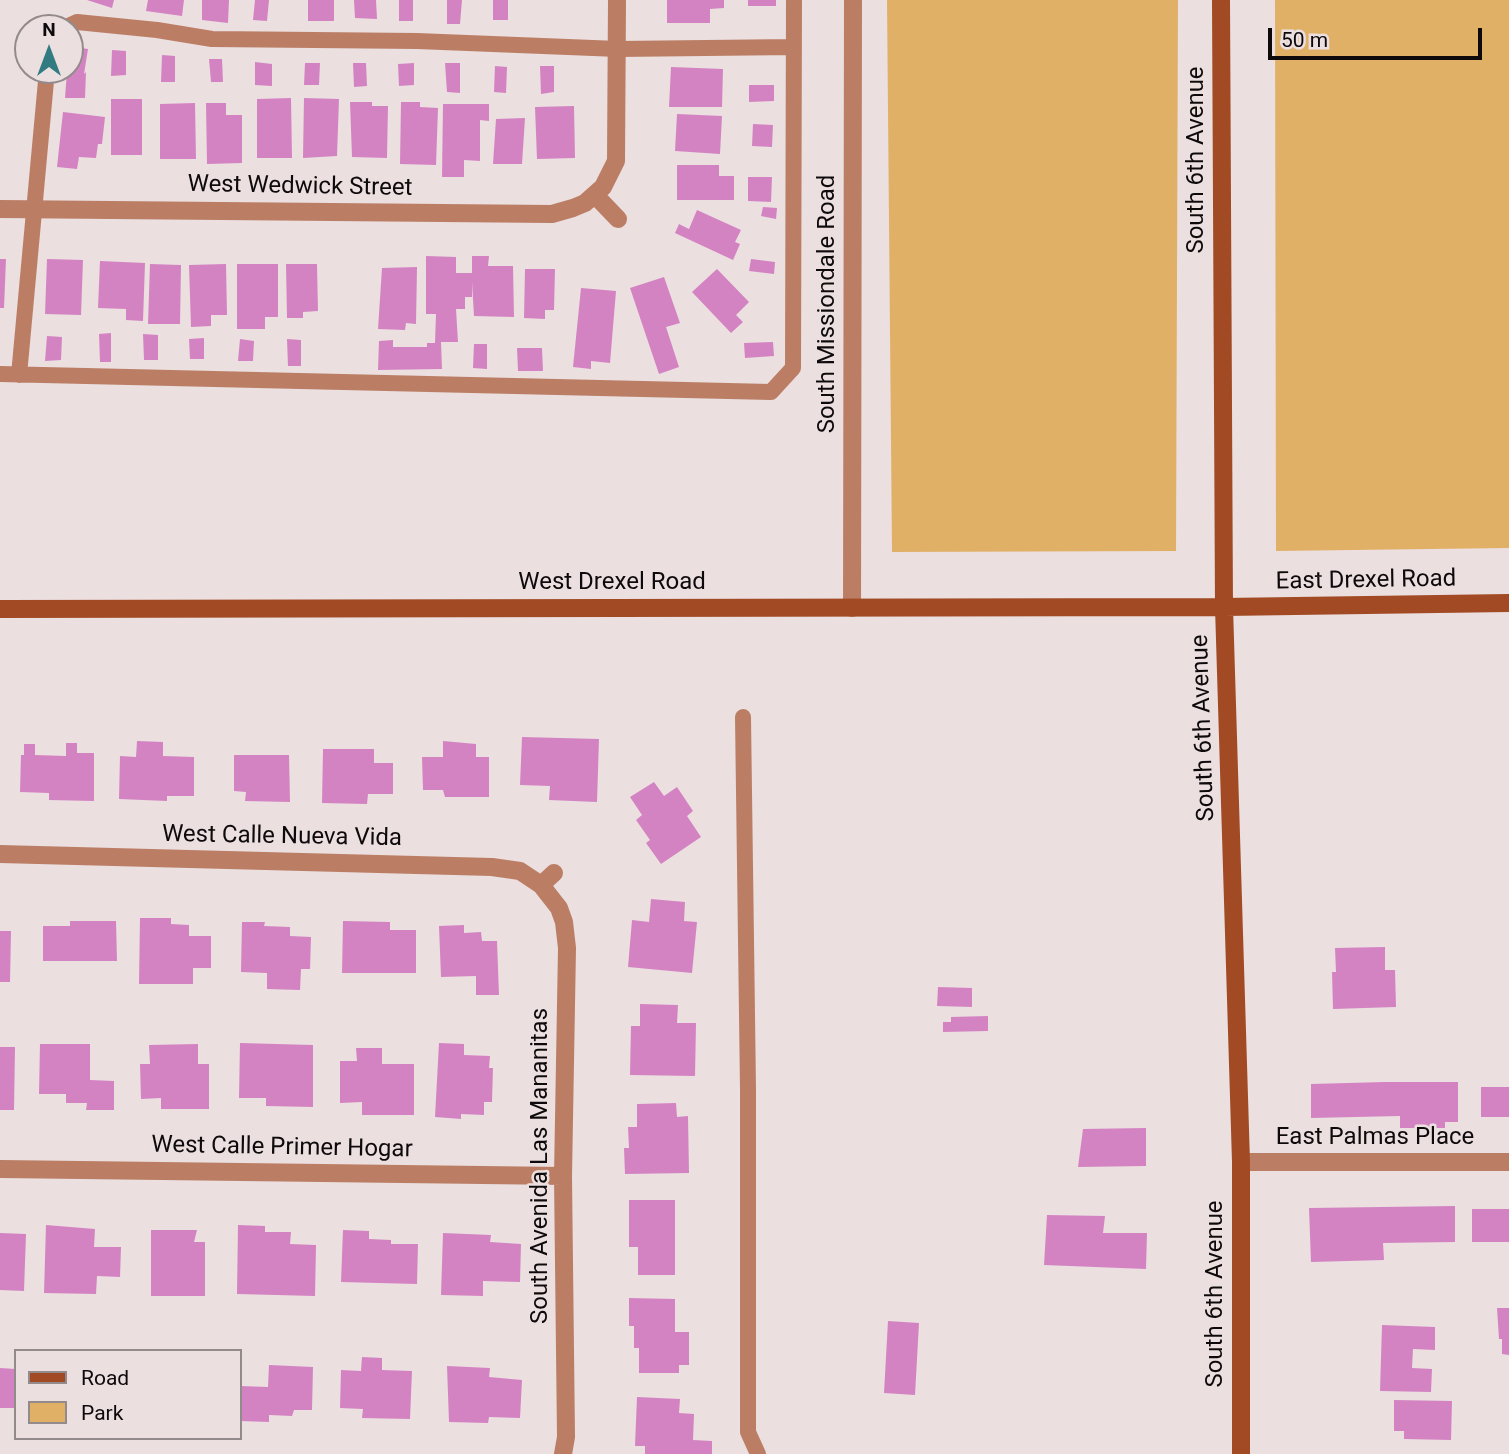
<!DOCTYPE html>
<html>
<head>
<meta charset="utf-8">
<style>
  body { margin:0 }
  #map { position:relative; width:1509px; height:1454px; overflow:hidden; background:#ebdfe0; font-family:Roboto,sans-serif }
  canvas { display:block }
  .legend { position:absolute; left:14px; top:1349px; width:228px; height:91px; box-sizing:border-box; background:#ebdfe0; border:2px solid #938a8b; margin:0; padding:9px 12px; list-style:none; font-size:21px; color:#0e0a0b }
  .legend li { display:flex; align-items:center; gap:14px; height:35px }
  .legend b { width:35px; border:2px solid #938a8b }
  .north { position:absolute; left:14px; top:14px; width:70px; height:70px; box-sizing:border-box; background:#ebdfe0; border:2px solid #938a8b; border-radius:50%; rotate:0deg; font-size:19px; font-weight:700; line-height:28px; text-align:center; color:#0e0a0b }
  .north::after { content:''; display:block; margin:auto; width:24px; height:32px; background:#327b80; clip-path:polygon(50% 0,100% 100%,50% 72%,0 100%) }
  .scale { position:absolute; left:1268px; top:28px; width:214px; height:32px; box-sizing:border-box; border:4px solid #0e0a0b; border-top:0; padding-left:9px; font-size:21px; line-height:24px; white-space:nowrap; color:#0e0a0b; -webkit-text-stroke:5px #ebdfe0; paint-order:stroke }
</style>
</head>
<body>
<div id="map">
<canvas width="1509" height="1454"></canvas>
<ul class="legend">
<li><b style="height:9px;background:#a14a23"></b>Road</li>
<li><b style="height:19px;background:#e1b067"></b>Park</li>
</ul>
<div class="north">N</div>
<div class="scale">50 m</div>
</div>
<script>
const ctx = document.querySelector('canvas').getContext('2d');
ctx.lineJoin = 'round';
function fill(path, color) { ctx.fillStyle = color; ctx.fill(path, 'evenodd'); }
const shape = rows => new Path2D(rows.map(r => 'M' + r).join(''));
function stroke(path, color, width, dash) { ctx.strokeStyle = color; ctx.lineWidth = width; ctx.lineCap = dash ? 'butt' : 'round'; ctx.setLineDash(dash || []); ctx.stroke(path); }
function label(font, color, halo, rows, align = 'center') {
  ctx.font = font + ' Roboto,sans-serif'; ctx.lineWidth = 5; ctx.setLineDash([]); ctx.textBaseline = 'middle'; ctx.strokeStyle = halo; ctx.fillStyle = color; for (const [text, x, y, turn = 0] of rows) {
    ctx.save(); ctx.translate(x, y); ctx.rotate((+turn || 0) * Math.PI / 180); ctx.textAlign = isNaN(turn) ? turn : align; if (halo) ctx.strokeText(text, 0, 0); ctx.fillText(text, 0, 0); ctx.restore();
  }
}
const green = shape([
  [887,0,1178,0,1176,551,892,552],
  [1275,0,1509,0,1509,548,1276,551]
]);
const building = shape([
  [87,0,114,0,112,8],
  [148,0,184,0,182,16,146,11],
  [202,0,229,0,228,23,202,20],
  [255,0,269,0,267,21,253,20],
  [308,0,334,0,334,21,308,21],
  [354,0,376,0,377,19,355,18],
  [399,0,413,0,413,21,399,21],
  [447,0,462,0,460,24,447,24],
  [493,0,508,0,508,20,493,20],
  [667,0,724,0,724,8,710,9,710,23,667,23],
  [748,0,776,0,776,6,748,6],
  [75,47,88,49,84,74,86,72,85,98,65,98,67,71,70,71],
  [112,50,126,51,126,75,111,76],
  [162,55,175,56,175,82,161,82],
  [209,59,222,59,223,82,211,82],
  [255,62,272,64,272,86,255,85],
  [305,63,320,63,319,85,304,85],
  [353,63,366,63,367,86,354,87],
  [414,63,414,85,399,86,398,64],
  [445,63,460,63,460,93,447,92],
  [495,66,507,67,506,93,494,92],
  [540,66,554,66,554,92,541,94],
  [671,67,723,69,722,107,669,107],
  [749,85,774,85,774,101,749,102],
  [291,98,292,158,257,158,257,99],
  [304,98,339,99,337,156,303,158],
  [111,99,142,99,142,155,111,155],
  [350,102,372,102,372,106,388,106,387,158,352,157],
  [401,102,420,102,420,107,438,108,436,165,400,164],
  [195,103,196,159,160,159,160,104],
  [206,103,226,103,226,115,242,115,242,163,207,164],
  [443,104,489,104,489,121,480,120,480,161,464,160,464,177,442,177],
  [574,106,575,158,537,159,535,107],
  [63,112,105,117,102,144,98,144,96,158,79,157,77,169,57,167],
  [677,114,722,116,720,154,675,151],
  [525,118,522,164,493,164,496,119],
  [753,124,773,125,772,147,752,146],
  [677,165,719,165,719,176,734,176,734,200,677,200],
  [748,177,772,177,771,202,748,201],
  [763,207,777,208,776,219,761,216],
  [697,210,741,230,735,242,740,244,733,260,675,233,679,224,689,229],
  [426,256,456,257,456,273,472,273,472,256,489,256,488,266,513,266,514,317,474,316,472,282,472,297,465,297,465,309,456,309,458,342,441,342,442,369,378,370,379,341,393,340,393,347,427,347,427,343,435,343,436,314,426,314],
  [0,259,6,259,4,308,0,308],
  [47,259,83,260,81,315,45,314],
  [751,259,775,262,774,274,749,271],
  [100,261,145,263,143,321,126,320,126,309,98,308],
  [150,264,181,265,180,324,148,324],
  [226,264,227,315,211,315,211,326,191,327,189,265],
  [237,264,278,264,278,317,265,317,265,329,237,329],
  [286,264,317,264,318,311,303,312,303,318,287,318],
  [417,267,416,324,406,323,405,330,378,329,382,268],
  [525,269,555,269,554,310,545,310,545,319,524,318],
  [717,269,749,302,736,315,743,322,731,333,692,292],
  [664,277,680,323,666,327,679,367,659,374,630,288],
  [581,288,616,291,610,363,591,361,591,369,573,367],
  [111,333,111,362,100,362,99,334],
  [143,334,158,335,158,360,144,360],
  [47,336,62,337,61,360,45,361],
  [204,338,204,359,190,359,189,339],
  [240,339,254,341,253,361,238,361],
  [287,339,301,340,301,366,288,366],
  [773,342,774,356,745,358,744,343],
  [474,344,487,344,487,369,473,368],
  [517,348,542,348,543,371,518,371],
  [522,737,599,739,597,802,549,800,550,786,520,785],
  [137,741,163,742,163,756,194,757,194,796,167,796,167,801,119,799,120,756,136,757],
  [443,741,476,744,476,757,489,757,489,797,445,797,443,790,423,790,422,757,443,757],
  [66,743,77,743,77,753,94,753,94,801,49,800,49,793,20,792,21,755,24,755,24,744,35,744,35,755,66,756],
  [323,749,374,749,374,763,393,763,393,794,368,794,367,804,322,803],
  [234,755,289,755,290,802,245,801,246,792,234,791],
  [654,782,664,796,677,787,693,811,687,816,701,837,661,864,646,843,650,840,636,820,642,815,630,797],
  [651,899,685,902,684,921,697,922,692,973,628,967,632,920,649,922],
  [140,918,171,918,171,924,189,925,189,936,211,936,211,968,193,968,193,984,139,984],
  [70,921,116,921,117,961,43,961,43,926,70,926],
  [343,921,390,922,390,930,416,930,416,973,342,973],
  [242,922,265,922,264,926,290,927,290,936,311,937,310,969,301,969,300,990,267,989,267,973,241,972],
  [464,925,464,933,481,932,482,941,497,941,499,995,476,995,476,976,441,977,439,926],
  [0,931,11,931,10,982,0,982],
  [1385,947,1385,970,1395,970,1396,1007,1333,1009,1332,972,1336,972,1335,948],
  [938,987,972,988,972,1007,937,1006],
  [640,1004,678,1005,677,1023,696,1023,695,1076,630,1075,631,1026,640,1026],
  [988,1016,988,1031,943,1032,943,1022,951,1022,951,1017],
  [240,1043,313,1045,313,1107,266,1106,266,1098,239,1098],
  [439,1043,464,1044,464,1055,490,1056,489,1068,493,1068,492,1102,484,1102,484,1115,461,1114,461,1119,435,1117],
  [40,1044,90,1044,90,1080,114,1081,114,1110,86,1110,87,1103,66,1103,66,1094,39,1094],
  [198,1044,198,1064,209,1064,209,1109,161,1109,161,1098,141,1099,140,1064,150,1064,149,1045],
  [0,1047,15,1047,14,1110,0,1110],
  [356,1048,382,1048,382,1064,414,1064,414,1115,362,1115,362,1102,340,1103,340,1061,357,1061],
  [1385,1082,1458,1082,1458,1122,1445,1122,1445,1128,1400,1128,1400,1116,1311,1118,1311,1084],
  [1481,1087,1509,1087,1509,1117,1481,1117],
  [676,1103,677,1117,688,1116,689,1173,625,1174,624,1148,629,1148,628,1127,637,1127,637,1104],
  [1146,1128,1146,1166,1078,1167,1083,1129],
  [629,1200,675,1200,675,1275,638,1275,638,1247,629,1247],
  [1455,1206,1455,1242,1383,1243,1384,1260,1311,1262,1309,1208],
  [1472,1209,1509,1209,1509,1242,1472,1242],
  [1047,1215,1105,1216,1103,1233,1147,1233,1146,1269,1044,1265],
  [46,1225,95,1229,94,1247,121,1247,120,1277,97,1276,96,1294,44,1293],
  [238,1225,265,1226,265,1232,291,1232,290,1244,316,1245,315,1296,237,1294],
  [151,1230,197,1230,194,1242,205,1242,205,1296,151,1296],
  [343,1230,369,1231,369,1239,391,1240,391,1244,418,1244,417,1284,341,1282],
  [0,1233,26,1234,24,1291,0,1290],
  [443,1233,491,1235,490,1242,521,1244,520,1282,483,1281,483,1296,441,1295],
  [629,1298,675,1299,675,1332,689,1332,689,1365,679,1365,679,1373,639,1373,639,1348,634,1348,634,1326,629,1326],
  [1497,1308,1509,1308,1509,1355,1502,1354,1502,1339,1499,1339],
  [888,1321,919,1323,915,1395,884,1393],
  [1382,1325,1435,1327,1435,1350,1413,1349,1412,1368,1432,1369,1431,1392,1380,1391],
  [362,1357,382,1358,382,1370,412,1371,410,1419,362,1418,363,1409,340,1408,341,1370,361,1371],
  [269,1365,313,1367,312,1410,294,1410,292,1416,269,1415,269,1422,240,1421,240,1386,268,1387],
  [447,1366,490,1368,489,1377,522,1380,520,1418,489,1417,488,1423,449,1422],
  [0,1368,16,1369,16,1408,0,1408],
  [637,1397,680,1399,679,1413,694,1414,693,1440,712,1441,712,1454,645,1454,645,1446,635,1446],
  [1394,1400,1452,1401,1451,1440,1404,1439,1404,1431,1394,1431]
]);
const lane = shape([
  [64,28,77,22,157,30,212,39,417,41,618,49,794,47],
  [0,374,771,392,793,368,794,0],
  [19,375,47,70],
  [743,717,748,1089,748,1432,758,1454]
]);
const street = shape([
  [595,195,618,219],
  [0,209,552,214,573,208,585,203,603,187,616,161,617,0],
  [852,608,853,0],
  [0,854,492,867,520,871,541,885,554,873],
  [541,885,559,908,564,922,567,948,563,1176,566,1437,563,1454],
  [1241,1162,1509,1162],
  [0,1169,563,1176]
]);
const secondary = shape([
  [1221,0,1224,607,1241,1162,1241,1454],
  [0,609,1224,607,1509,603]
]);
const streetNames = [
  ["South 6th Avenue",1197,160,-90],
  ["West Wedwick Street",300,187,1],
  ["South Missiondale Road",828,304,-90],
  ["East Drexel Road",1366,581,-1],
  ["West Drexel Road",612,583],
  ["South 6th Avenue",1204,728,-92],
  ["West Calle Nueva Vida",282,837,1],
  ["East Palmas Place",1375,1138],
  ["West Calle Primer Hogar",282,1148,1],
  ["South Avenida Las Mananitas",541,1166,-90],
  ["South 6th Avenue",1216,1294,-90]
];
fill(green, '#e1b067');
fill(building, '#d483c2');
stroke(lane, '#bb7e65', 16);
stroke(street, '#bb7e65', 18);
stroke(secondary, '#a14a23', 18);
label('24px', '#0e0a0b', '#ebdfe0', streetNames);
</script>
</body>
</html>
